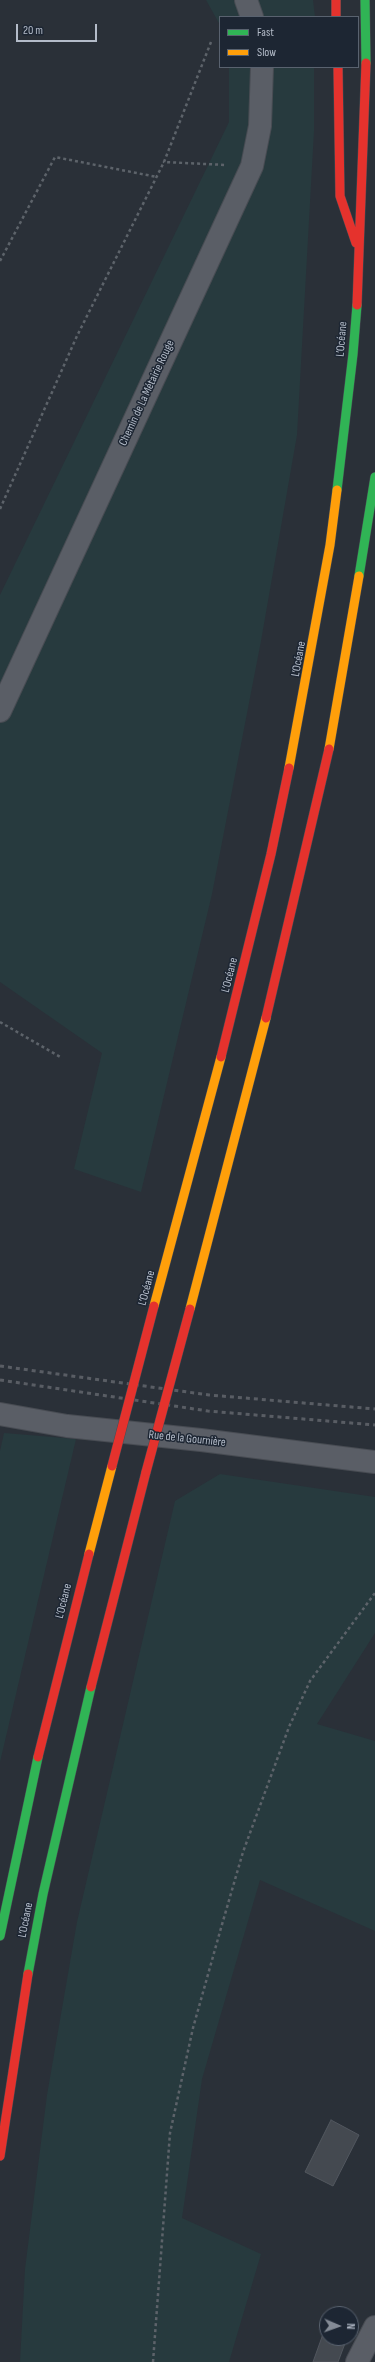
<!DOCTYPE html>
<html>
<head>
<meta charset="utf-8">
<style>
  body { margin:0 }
  #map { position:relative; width:375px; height:2362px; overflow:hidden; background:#2a3038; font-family:"Sofia Sans Condensed",sans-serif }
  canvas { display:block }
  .legend { position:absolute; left:219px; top:16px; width:140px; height:52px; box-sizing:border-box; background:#1d2633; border:1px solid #59626f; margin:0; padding:5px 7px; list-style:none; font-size:12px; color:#b4bcc9 }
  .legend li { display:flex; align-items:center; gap:8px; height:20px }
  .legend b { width:20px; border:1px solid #59626f }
  .north { position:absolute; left:319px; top:2306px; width:40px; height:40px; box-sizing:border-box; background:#1d2633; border:1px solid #59626f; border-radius:50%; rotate:92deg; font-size:11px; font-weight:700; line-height:16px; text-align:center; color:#b4bcc9 }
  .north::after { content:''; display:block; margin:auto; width:14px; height:18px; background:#848b96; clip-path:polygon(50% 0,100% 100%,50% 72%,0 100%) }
  .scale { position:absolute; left:16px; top:24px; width:81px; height:18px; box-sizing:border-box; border:2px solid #b4bcc9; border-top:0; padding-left:5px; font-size:12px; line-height:14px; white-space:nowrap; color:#b4bcc9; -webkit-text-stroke:3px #1d2633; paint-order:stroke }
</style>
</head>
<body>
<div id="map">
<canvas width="375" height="2362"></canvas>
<ul class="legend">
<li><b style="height:5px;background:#30b455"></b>Fast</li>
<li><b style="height:5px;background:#ff9f0a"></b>Slow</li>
</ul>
<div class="north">N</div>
<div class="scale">20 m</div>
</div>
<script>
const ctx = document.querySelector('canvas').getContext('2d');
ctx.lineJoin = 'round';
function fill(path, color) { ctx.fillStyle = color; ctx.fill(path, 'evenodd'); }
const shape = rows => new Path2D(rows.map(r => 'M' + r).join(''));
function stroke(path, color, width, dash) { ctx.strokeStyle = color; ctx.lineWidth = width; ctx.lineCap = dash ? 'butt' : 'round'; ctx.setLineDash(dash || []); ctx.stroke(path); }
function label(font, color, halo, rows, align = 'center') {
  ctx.font = font + ' "Sofia Sans Condensed",sans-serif'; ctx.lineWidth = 3; ctx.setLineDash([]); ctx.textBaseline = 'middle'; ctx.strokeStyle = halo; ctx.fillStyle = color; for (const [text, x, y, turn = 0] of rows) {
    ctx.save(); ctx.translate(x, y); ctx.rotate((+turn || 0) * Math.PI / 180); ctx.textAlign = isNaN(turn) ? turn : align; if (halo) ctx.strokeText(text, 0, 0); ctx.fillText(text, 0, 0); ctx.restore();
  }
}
const green = shape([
  [206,0,313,0,315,17,220,17,220,25],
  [229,67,314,67,314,131,297,435,261,641,212,894,141,1192,74,1169,102,1053,0,982,0,595,229,122],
  [4,1433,76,1439,0,1762,0,1451],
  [220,1474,375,1497,375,1633,317,1724,375,1741,375,1931,260,1880,202,2079,182,2218,261,2254,229,2362,20,2362,25,2269,47,2095,77,1922,175,1501]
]);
const building = shape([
  [331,2120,359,2135,333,2186,305,2172,331,2120],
  [327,2323,327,2338,347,2338,338,2362,313,2362,327,2323]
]);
const path = shape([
  [211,42,164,162,226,165],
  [0,261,55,157,157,177],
  [0,509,77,336,164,162],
  [0,1022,62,1058],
  [153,2362,170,2133,193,2028,221,1928,243,1852,289,1727,310,1681,375,1593]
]);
const street = shape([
  [246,0,252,17],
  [0,711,252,166,260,126,262,67],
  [0,1414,67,1426,201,1440,375,1462],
  [357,2362,375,2327]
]);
const fast = shape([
  [365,0,366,63],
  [337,490,353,354,357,305],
  [359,576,375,477],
  [0,1936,38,1757],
  [28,1974,43,1894,91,1687]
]);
const slow = shape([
  [329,749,359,576],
  [289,768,330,545,337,490],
  [154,1306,221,1057],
  [190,1309,266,1018],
  [89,1554,112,1466]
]);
const jam = shape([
  [336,0,336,17],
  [338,67,340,196,356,243],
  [357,305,366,63],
  [266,1018,329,749],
  [221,1057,271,854,289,768],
  [91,1687,146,1472],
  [38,1757,89,1554],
  [0,2156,28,1974]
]);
const rail = shape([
  [0,1366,209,1395,375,1409],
  [0,1380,208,1411,375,1425]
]);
const jamBridge = shape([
  [112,1466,154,1306],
  [146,1472,190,1309]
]);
const streetNames = [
  ["L’Océane",342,339,-85],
  ["Chemin de La Métairie Rouge",147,393,-65],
  ["L’Océane",299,659,-80],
  ["L’Océane",230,975,-76],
  ["L’Océane",147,1288,-75],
  ["Rue de la Gournière",187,1439,6],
  ["L’Océane",64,1601,-76],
  ["L’Océane",26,1920,-79]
];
fill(green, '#273a3e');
fill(building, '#444950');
stroke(building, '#52575f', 1);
stroke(street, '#484c53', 24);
stroke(fast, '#474c53', 10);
stroke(slow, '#474c53', 10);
stroke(jam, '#474c53', 10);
stroke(path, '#5d636a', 2.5, [3, 3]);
stroke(street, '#5a5e66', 22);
stroke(fast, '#30b455', 9);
stroke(slow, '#ff9f0a', 9);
stroke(jam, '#e5322d', 9);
stroke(rail, '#595d64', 3, [4, 4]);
stroke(jamBridge, '#474c53', 10, []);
stroke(jamBridge, '#e5322d', 9);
label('12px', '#b4bcc9', '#1d2633', streetNames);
</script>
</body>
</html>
